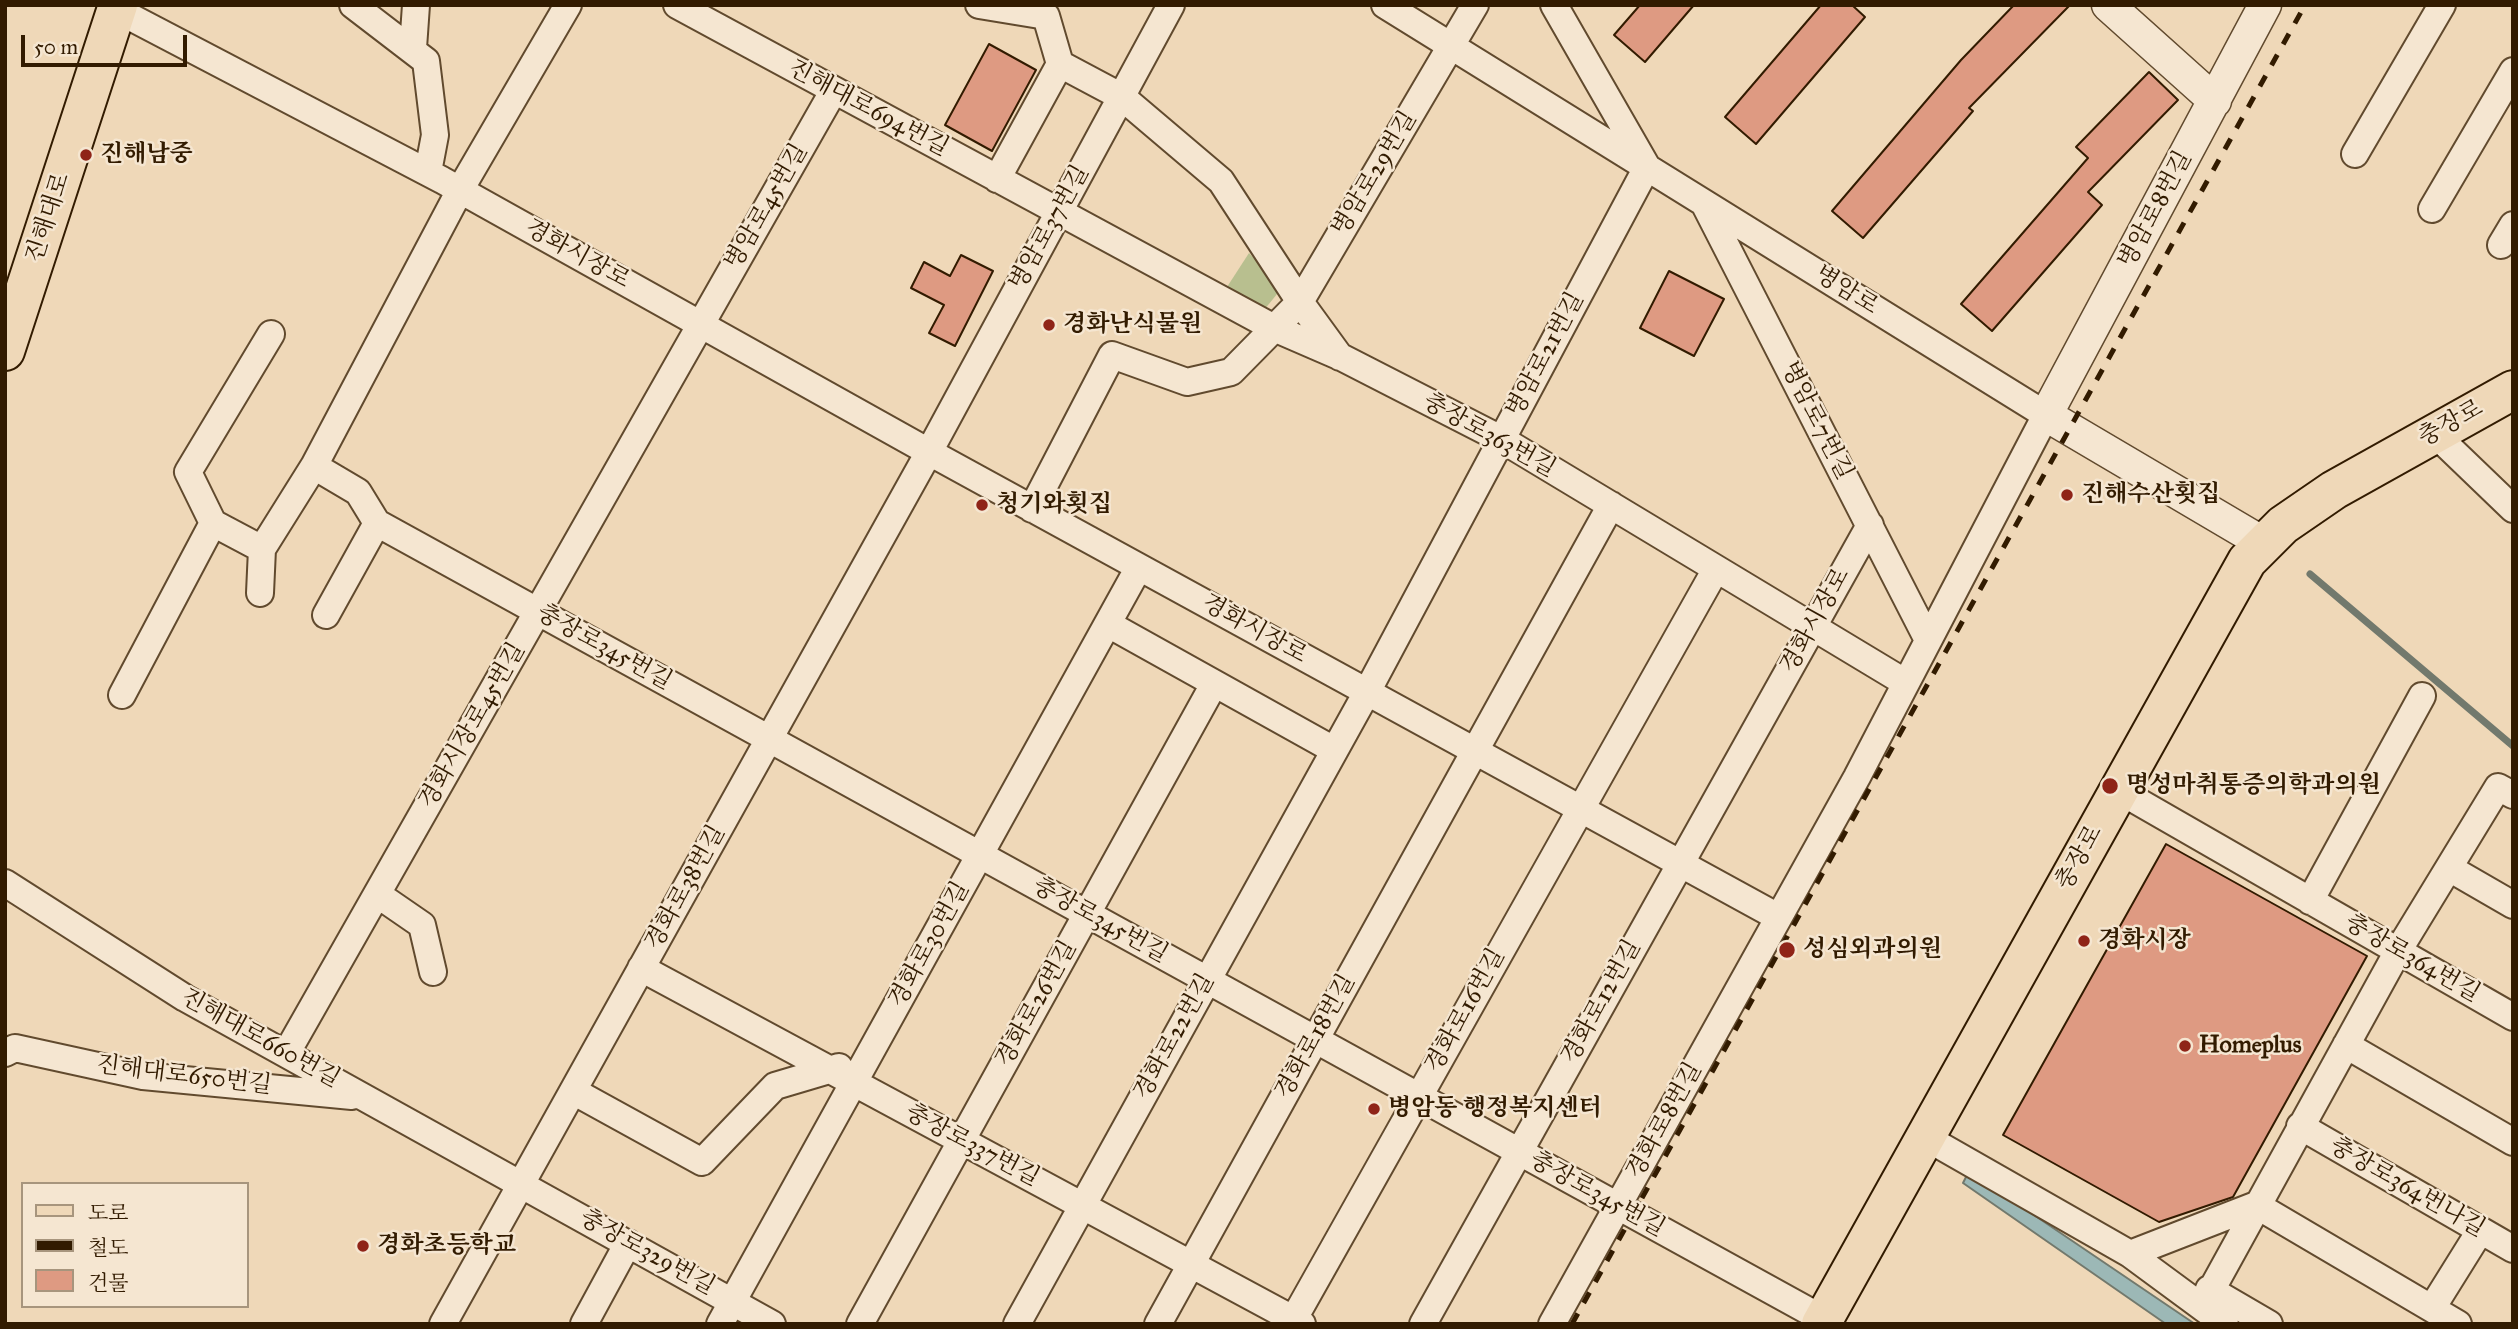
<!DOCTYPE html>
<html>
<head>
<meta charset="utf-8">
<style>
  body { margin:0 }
  #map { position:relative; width:2518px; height:1329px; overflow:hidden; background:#efd8b8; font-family:"IM FELL Great Primer","Noto Serif KR",serif }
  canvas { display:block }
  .frame { position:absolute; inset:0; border:7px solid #321b00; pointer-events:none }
  .legend { position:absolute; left:21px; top:1182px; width:228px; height:126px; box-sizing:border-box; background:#f5e6d1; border:2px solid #a7957d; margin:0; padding:9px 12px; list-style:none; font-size:21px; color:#321b00 }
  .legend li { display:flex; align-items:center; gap:14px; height:35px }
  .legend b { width:35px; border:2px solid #a7957d }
  .scale { position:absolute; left:21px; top:35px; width:166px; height:32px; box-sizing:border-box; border:4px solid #321b00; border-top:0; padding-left:9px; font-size:21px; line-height:24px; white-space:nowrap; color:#321b00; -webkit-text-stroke:5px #f5e6d1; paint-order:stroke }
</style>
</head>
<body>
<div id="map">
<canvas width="2518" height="1329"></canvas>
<div class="frame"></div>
<ul class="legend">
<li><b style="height:9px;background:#efd8b8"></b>도로</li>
<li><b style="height:9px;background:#321b00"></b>철도</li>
<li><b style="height:19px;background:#de9a82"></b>건물</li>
</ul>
<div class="scale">50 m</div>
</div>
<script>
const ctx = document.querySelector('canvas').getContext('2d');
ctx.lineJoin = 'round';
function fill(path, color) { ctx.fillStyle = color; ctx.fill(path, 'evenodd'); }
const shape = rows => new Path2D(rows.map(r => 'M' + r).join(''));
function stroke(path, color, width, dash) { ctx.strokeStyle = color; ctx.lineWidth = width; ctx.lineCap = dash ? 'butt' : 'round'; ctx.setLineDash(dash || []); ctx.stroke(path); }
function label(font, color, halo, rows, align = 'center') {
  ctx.font = font + ' "IM FELL Great Primer","Noto Serif KR",serif'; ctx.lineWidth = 5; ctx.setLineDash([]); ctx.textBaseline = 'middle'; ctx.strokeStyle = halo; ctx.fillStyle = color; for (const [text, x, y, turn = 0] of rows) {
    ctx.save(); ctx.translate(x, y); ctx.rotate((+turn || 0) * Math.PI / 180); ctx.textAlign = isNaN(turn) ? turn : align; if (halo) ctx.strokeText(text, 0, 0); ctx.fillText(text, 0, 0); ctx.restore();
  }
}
const green = shape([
  [1249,253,1282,288,1264,310,1227,287]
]);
const water = shape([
  [1969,1171,2195,1324,2166,1324,1963,1183,1969,1171]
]);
const stream = shape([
  [2310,574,2513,746]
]);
const building = shape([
  [1640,5,1694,5,1645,62,1614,35,1640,5],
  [1821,5,1852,5,1865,17,1756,144,1725,117,1821,5],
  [2014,5,2070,5,1969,108,1973,111,1863,238,1832,211,1961,60,2014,5],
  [989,44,1036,70,992,151,945,125,989,44],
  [2149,72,2178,100,2088,192,2102,205,1992,331,1961,304,2088,158,2076,147,2149,72],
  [961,255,993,271,955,346,929,333,944,305,911,288,924,262,950,276,961,255],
  [1669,271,1724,299,1694,356,1640,328,1669,271],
  [2166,844,2367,956,2233,1197,2159,1222,2003,1135,2166,844]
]);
const minor = shape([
  [353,5,426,61,435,135,428,172],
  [568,5,460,190,314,466,358,492,377,523,1823,1319],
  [677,5,1274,328,1341,357,1501,439,1906,683],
  [979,5,1046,16,1060,64,1122,97,1221,181,1300,302,1340,357],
  [1385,5,2046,415,1857,777,1552,1324],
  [117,10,442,180,929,452,1778,917],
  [413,48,416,5],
  [2355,154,2442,5],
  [997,179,1060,64],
  [1704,203,1928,640],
  [2432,209,2513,71],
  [2501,245,2513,225],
  [2434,433,2513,509],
  [1032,509,1112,355,1187,382,1231,372,1300,302,1475,5],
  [262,549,213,523,188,472,271,334],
  [260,593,262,549,314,466],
  [326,615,377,523],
  [1108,624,1334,750],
  [122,695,213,523],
  [2118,790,2513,1017],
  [2449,868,2513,905],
  [5,883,185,998,772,1324],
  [377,894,422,925,433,972],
  [2310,901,2422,696],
  [641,968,1302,1324],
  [2346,1045,2513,1142],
  [5,1053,15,1048,143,1076,352,1096],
  [286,1054,834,90],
  [573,1091,702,1162,775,1086,839,1067],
  [2300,1126,2513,1249],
  [1925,1137,2130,1254,2225,1324],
  [2130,1254,2256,1205,2458,1324],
  [2209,1289,2269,1324],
  [2202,1307,2398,951,2498,787,2513,795],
  [2432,1308,2480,1231],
  [443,1324,929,452,1171,5],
  [584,1324,628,1243],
  [720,1324,1139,567],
  [860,1324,1214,684],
  [1017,1324,1367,692,1647,167,1554,5],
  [1158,1324,1611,505],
  [1291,1324,1716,569],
  [1423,1324,1870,525]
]);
const tertiary = shape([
  [2108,5,2215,101],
  [2263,543,2046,415,2265,5]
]);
const primary = shape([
  [5,351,118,5],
  [1821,1324,2247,561,2283,525,2334,490,2513,390]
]);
const rail = shape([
  [1572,1324,2305,5]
]);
const markers = [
  [86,155,7,"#8f2418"],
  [1049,325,7,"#8f2418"],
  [2067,495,7,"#8f2418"],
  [982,505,7,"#8f2418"],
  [2110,786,9,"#8f2418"],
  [2084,941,7,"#8f2418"],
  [1787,950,9,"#8f2418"],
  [2185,1046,7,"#8f2418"],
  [1374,1109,7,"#8f2418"],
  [363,1246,7,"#8f2418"]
];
const streetNames = [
  ["진해대로694번길",868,109,28],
  ["병암로29번길",1375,174,-59],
  ["병암로45번길",767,207,-60],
  ["병암로8번길",2156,210,-62],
  ["진해대로",49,218,-72],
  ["병암로37번길",1050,228,-61],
  ["경화시장로",577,255,29],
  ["병암로",1846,291,32],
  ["병암로21번길",1546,355,-62],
  ["병암로7번길",1816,421,63],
  ["충장로",2451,424,-29],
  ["충장로363번길",1489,436,29],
  ["경화시장로",1816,621,-61],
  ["경화시장로",1254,630,29],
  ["충장로345번길",604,648,29],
  ["경화시장로45번길",473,726,-60],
  ["충장로",2080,858,-61],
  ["경화로38번길",686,888,-61],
  ["충장로345번길",1100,921,29],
  ["경화로30번길",930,945,-61],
  ["충장로364번길",2412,959,30],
  ["경화로12번길",1602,1002,-61],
  ["경화로26번길",1037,1004,-61],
  ["경화로16번길",1466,1011,-61],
  ["경화로22번길",1175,1037,-61],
  ["경화로18번길",1316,1037,-61],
  ["진해대로660번길",260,1039,29],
  ["진해대로650번길",184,1076,7],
  ["경화로8번길",1665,1121,-61],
  ["충장로337번길",972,1146,28],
  ["충장로364번나길",2407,1188,30],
  ["충장로345번길",1597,1195,29],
  ["충장로329번길",647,1253,29]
];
const poiNames = [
  ["진해남중",100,155],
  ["경화난식물원",1063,325],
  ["진해수산횟집",2081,495],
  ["청기와횟집",996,505],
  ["명성마취통증의학과의원",2126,786],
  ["경화시장",2098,941],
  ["성심외과의원",1803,950],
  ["Homeplus",2199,1046],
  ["병암동 행정복지센터",1388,1109],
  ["경화초등학교",377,1246]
];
fill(green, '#b8bf8f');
fill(water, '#9cb8b6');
stroke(water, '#72796d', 2);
stroke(stream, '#72796d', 7);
fill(building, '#de9a82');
stroke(building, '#321b00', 2);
stroke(minor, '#614a2e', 30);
stroke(tertiary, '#614a2e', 35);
stroke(primary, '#321b00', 42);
stroke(minor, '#f5e6d1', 26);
stroke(tertiary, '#f5e6d1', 32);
stroke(primary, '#efd8b8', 38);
stroke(rail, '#321b00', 5, [12, 12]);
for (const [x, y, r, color] of markers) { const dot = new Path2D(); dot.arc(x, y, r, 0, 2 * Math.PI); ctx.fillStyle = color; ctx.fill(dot); stroke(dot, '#f5e6d1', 2.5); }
label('24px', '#321b00', '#f5e6d1', streetNames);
label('bold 24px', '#321b00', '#f5e6d1', poiNames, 'left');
</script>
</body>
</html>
